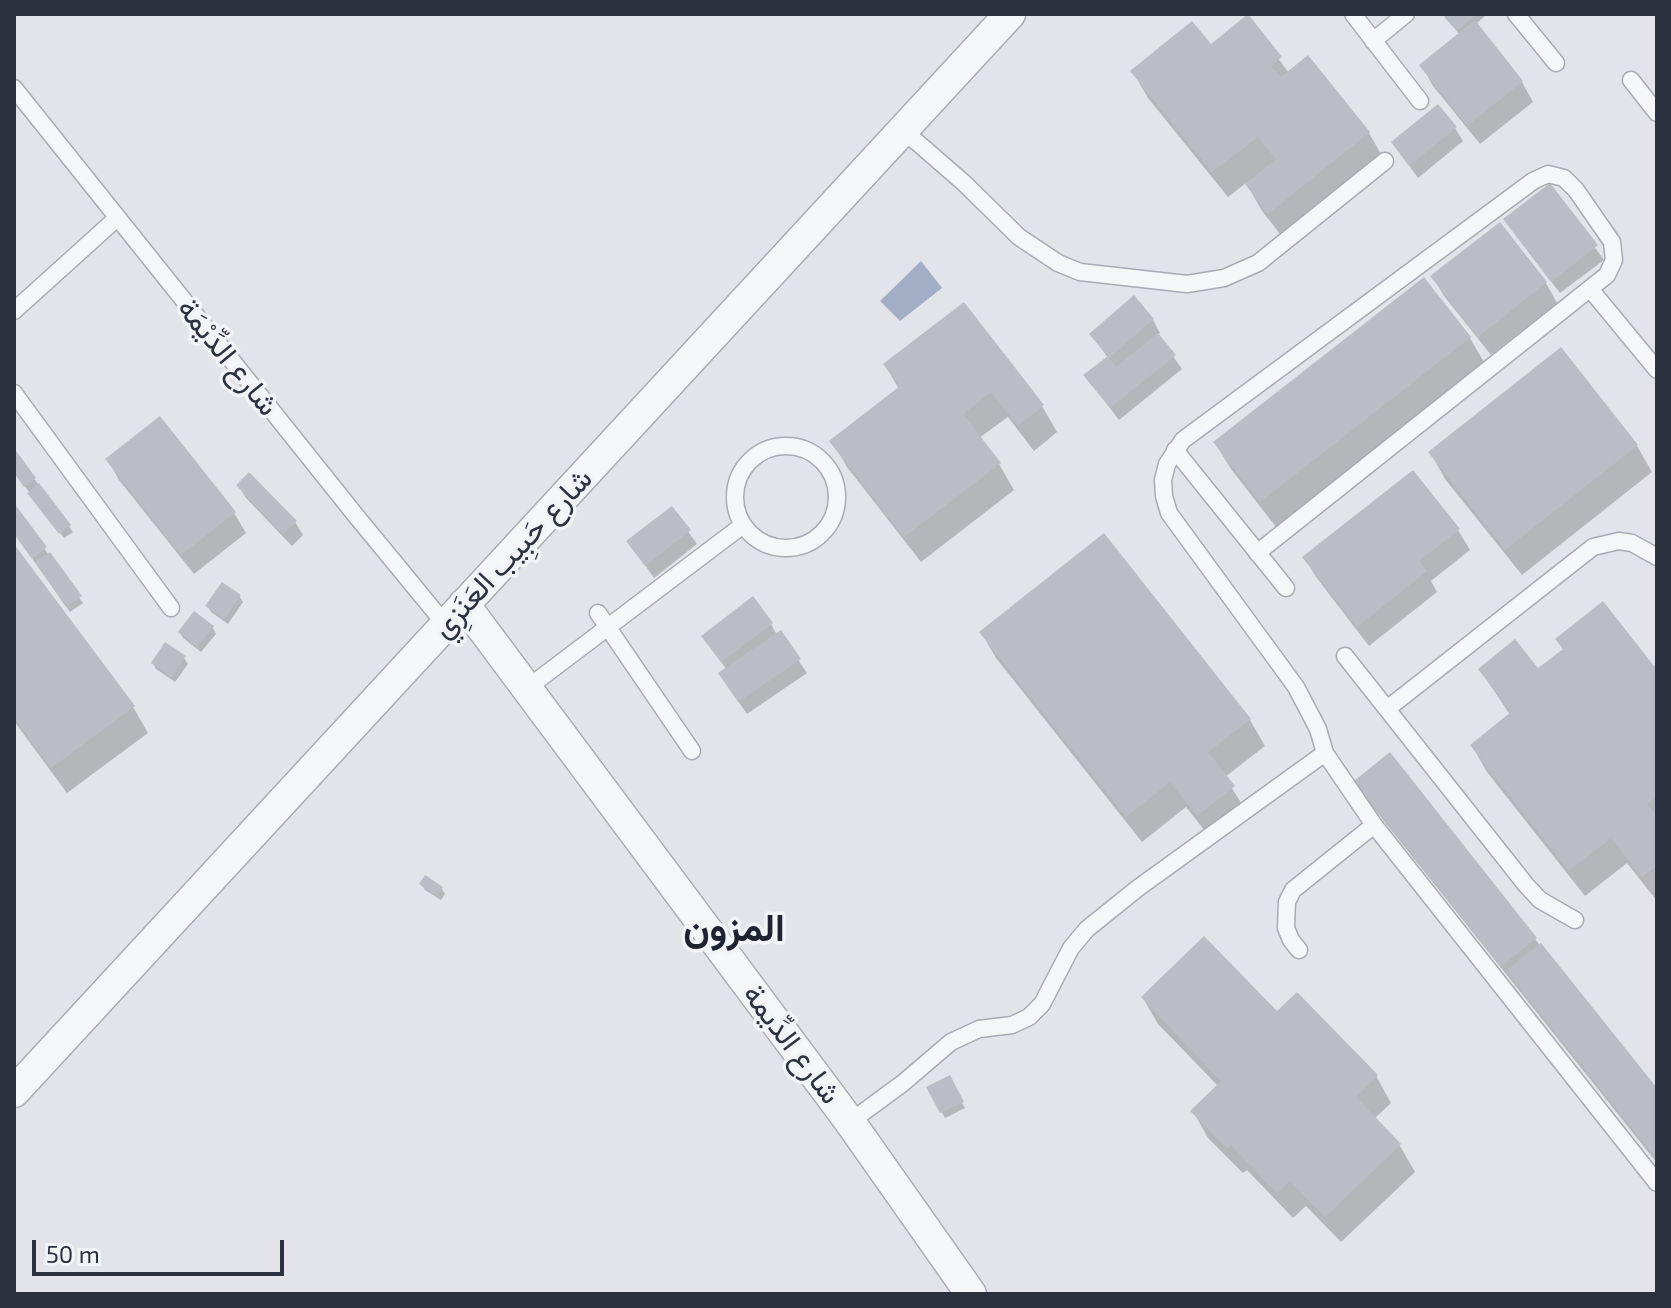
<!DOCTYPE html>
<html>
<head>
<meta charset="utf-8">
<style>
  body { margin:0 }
  #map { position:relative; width:1671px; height:1308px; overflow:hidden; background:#e2e4e9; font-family:"Exo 2",sans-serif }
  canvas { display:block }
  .frame { position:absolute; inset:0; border:16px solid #2c3140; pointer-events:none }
  .scale { position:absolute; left:32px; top:1240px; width:252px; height:36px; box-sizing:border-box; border:4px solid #2c3140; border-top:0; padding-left:10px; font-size:24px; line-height:28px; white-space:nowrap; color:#2c3140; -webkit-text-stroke:6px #f2f3f7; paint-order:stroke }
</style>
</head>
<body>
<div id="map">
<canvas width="1671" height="1308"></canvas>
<div class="frame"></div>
<div class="scale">50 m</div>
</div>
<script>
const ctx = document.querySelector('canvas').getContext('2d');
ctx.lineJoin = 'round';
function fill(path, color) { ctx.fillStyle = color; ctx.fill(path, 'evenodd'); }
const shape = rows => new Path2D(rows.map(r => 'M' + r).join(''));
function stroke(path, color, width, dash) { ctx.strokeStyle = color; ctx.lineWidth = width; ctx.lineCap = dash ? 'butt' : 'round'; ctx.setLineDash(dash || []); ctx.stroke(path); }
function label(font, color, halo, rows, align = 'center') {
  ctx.font = font + ' "Exo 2",Vazirmatn,sans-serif'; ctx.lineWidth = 7; ctx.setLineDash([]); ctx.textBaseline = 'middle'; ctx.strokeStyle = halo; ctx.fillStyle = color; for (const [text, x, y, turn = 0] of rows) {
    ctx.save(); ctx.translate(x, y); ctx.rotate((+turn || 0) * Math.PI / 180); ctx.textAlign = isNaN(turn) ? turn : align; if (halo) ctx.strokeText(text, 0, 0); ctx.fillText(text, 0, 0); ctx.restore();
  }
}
const water = shape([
  [921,261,942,288,900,321,880,301]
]);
const shadow = shape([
  [1451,14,1487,14,1476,24,1522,82,1533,102,1480,144,1433,86,1422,66,1460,35,1450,23],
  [1247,17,1289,73,1308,58,1369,133,1384,159,1284,239,1262,211,1246,183,1228,197,1148,98,1133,72,1211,47],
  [1455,128,1463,141,1418,178,1393,143],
  [1550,186,1604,260,1560,293,1514,233],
  [1433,277,1546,283,1557,303,1491,355,1444,296],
  [1424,280,1470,338,1485,364,1276,527,1231,469,1215,443],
  [963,305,1042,406,1057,432,1034,451,1008,417,979,438,999,464,1014,490,921,562,847,467,832,441,899,389,885,365],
  [1153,320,1160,333,1158,335,1182,369,1119,420,1086,376,1108,358,1091,334],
  [1637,446,1652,472,1522,575,1445,479,1430,452],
  [14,451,73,532,64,538,14,472],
  [108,460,234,513,246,533,194,574,119,480],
  [238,485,295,522,303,535,292,546,246,498],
  [14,506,83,603,70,612,14,533],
  [672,509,697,544,654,578,629,542],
  [1458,530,1470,550,1431,581,1437,592,1369,646,1316,577,1305,558],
  [14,547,133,707,148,733,67,793,14,721],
  [239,596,243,602,228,624,211,612,208,606],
  [771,624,777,635,780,633,807,673,747,714,728,687,727,670,703,637],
  [213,628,216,634,201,652,183,638,180,632],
  [981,632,1250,720,1265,746,1225,777,1248,814,1213,841,1186,807,1142,842,996,658],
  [1557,640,1654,669,1657,667,1657,901,1627,863,1585,896,1487,772,1472,746,1511,716,1480,670,1538,671,1564,651],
  [184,658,188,664,175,682,156,669,153,663],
  [1357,781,1535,939,1657,1091,1657,1163,1368,801],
  [421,884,441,888,445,894,441,900,425,890],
  [1143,998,1277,1014,1376,1076,1391,1103,1374,1119,1400,1146,1415,1172,1341,1242,1306,1206,1293,1218,1247,1170,1243,1173,1208,1138,1193,1111,1219,1087,1158,1024],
  [949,1077,965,1108,945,1118,929,1088]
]);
const building = shape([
  [1248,14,1282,57,1271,66,1281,77,1308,55,1370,132,1268,214,1245,184,1276,159,1258,137,1212,172,1130,71,1192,21,1211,44],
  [1448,14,1477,14,1457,31,1444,17],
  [1475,20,1523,81,1467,126,1419,65],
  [1438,104,1457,127,1409,166,1391,142],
  [1550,183,1598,245,1551,282,1503,219],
  [1500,222,1547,282,1478,337,1430,276],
  [1424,277,1471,337,1260,502,1213,442],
  [1134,295,1154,319,1109,358,1116,367,1158,333,1176,355,1110,408,1083,375,1108,356,1089,334],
  [964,302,1044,405,1018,426,991,392,963,414,1001,463,904,537,829,441,900,386,883,364],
  [1561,347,1638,445,1505,550,1428,452],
  [160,416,236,512,181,555,105,459],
  [14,448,36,478,24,487,14,473],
  [1413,470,1460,529,1419,561,1427,571,1357,627,1302,557],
  [249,472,297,521,283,534,236,485],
  [39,483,71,525,59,534,27,493],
  [14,503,47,547,32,559,14,534],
  [672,506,691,530,645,566,626,541],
  [1104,533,1251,719,1208,752,1235,786,1197,816,1170,782,1126,817,979,632],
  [14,544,135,706,51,768,14,718],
  [50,552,82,596,66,607,35,562],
  [222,582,241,595,224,619,205,606],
  [753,596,773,623,721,662,701,636],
  [1603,601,1654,666,1657,664,1657,796,1647,804,1657,816,1657,865,1642,877,1611,838,1569,871,1470,745,1511,712,1478,669,1515,639,1538,668,1563,649,1555,639],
  [194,611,214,626,197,647,178,632],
  [781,630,801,659,738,702,718,673],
  [165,642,186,656,171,677,151,663],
  [1390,752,1537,938,1501,966,1354,781],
  [425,875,443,887,437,896,419,884],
  [1204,936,1277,1011,1297,992,1378,1075,1356,1097,1401,1144,1325,1217,1290,1181,1277,1193,1231,1145,1227,1148,1190,1111,1221,1081,1141,997],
  [1541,943,1657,1088,1657,1159,1506,971],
  [950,1075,964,1102,940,1113,926,1087]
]);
const lane = shape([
  [1353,14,1420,101],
  [1516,14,1556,63],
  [1373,41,1406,14],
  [1631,80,1657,113],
  [14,88,357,517,445,624],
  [903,130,964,183,1019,237,1058,263,1080,272,1187,284,1224,278,1258,263,1385,161],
  [1591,290,1657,370],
  [14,311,117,218],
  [14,393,171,608],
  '735 497a51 51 0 1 1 102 0a51 51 0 1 1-102 0Z',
  [1175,450,1286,588],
  [1257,553,1607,275,1614,260,1612,242,1576,190,1564,178,1548,174,1533,181,1183,440,1167,464,1163,480,1164,496,1169,513,1296,687,1318,729,1325,753,1374,825,1657,1183],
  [598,613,692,751],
  [1345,656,1526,885,1540,900,1575,920],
  [526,689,743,525],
  [1387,709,1593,547,1619,541,1632,543,1657,557],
  [1299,950,1291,940,1286,928,1287,902,1293,890,1374,825],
  [850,1122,903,1083,951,1042,979,1029,1012,1025,1029,1017,1042,1004,1071,948,1087,929,1138,888,1325,753]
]);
const street = shape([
  [464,604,850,1122,971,1294],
  [14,1092,1010,14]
]);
const streetNames = [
  ["شارع الدِّيْمَة",228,357,51],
  ["شارع حَبِيب العَنَزِي",512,553,-47],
  ["شارع الدِّيمة",792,1044,53]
];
const districtNames = [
  ["المزون",734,928]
];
fill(water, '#a1aec6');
fill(shadow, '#0003');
fill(building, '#babdc6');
stroke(lane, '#a8abb3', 19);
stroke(street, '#a8abb3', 33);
stroke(lane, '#f5f6f8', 16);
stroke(street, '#f5f6f8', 30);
label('30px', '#2c3140', '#f2f3f7', streetNames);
label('bold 38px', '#1e2231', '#f2f3f7', districtNames);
</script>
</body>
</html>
